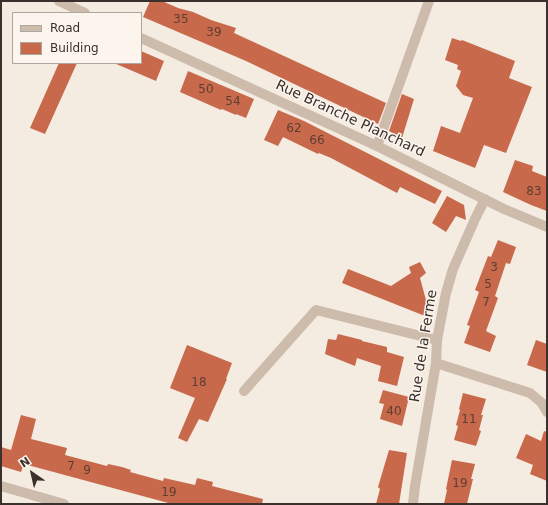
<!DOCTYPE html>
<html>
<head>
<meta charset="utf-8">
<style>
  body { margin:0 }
  #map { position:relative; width:548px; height:505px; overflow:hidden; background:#f4ebe1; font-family:"DejaVu Sans",sans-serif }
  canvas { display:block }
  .frame { position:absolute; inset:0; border:2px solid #3b302b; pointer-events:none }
  .legend { position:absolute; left:12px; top:12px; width:130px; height:52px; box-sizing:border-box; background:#fbf5ee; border:1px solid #aea6a0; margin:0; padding:5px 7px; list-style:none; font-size:12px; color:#3b302b }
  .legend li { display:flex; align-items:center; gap:8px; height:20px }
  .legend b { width:20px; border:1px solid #aea6a0 }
  .north { position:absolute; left:12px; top:453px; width:40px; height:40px; -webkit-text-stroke:3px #fbf5ee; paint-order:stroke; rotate:326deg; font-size:11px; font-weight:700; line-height:16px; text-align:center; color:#3b302b }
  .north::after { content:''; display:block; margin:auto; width:14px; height:18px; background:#3b302b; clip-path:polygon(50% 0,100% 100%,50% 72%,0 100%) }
</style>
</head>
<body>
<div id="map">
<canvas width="548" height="505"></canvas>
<div class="frame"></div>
<ul class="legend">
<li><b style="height:5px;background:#cdbbac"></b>Road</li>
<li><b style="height:11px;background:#c8694b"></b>Building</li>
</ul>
<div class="north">N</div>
</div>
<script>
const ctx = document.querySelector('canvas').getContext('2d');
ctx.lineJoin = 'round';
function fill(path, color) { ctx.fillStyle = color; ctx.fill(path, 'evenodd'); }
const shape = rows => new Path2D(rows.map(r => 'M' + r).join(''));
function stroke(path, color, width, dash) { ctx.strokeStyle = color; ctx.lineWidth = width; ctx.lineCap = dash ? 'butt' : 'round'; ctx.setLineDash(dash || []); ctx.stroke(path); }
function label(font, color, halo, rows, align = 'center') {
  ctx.font = font + ' "DejaVu Sans",sans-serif'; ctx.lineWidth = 3; ctx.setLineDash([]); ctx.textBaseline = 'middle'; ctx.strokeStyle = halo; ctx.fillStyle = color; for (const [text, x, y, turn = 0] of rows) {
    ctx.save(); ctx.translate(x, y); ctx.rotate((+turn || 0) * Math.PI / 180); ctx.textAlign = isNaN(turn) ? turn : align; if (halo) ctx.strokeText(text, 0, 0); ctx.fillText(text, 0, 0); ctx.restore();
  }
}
const building = shape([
  [150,1,162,1,178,8,193,12,211,20,236,28,234,33,386,103,378,124,246,61,143,17],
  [452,38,461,41,462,40,515,61,509,78,532,87,506,153,484,145,475,168,433,151,441,126,460,133,473,98,463,95,456,86,461,71,457,69,458,65,445,60],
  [141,51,164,61,156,81,114,63,141,63],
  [59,63,77,63,45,134,30,128],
  [188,71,254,99,246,118,236,114,236,115,222,109,221,110,180,92],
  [402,94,414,99,402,138,389,131],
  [278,110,304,121,442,191,435,204,400,187,397,193,331,158,319,153,318,154,283,137,278,146,264,140],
  [515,160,533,166,532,171,547,177,547,211,531,205,503,192],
  [447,196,464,205,466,220,456,216,446,232,432,223],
  [498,240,516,247,510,264,506,263,495,296,498,298,486,331,496,336,490,352,464,343,470,326,467,325,479,292,475,290,488,256,491,257],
  [420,262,426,273,420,278,426,300,431,302,425,316,342,283,348,269,391,286,411,273,409,267],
  [338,334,362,340,362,341,387,347,387,352,404,357,397,386,378,381,381,366,357,358,355,366,325,354,328,339,336,340],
  [536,340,547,344,547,372,527,365],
  [187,345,232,363,226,379,227,379,208,422,199,419,187,442,178,438,195,398,170,388],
  [383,390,409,397,402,426,380,419,384,404,379,403],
  [463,393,486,399,481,415,483,415,479,430,481,431,476,446,454,440,458,426,456,425,460,410,459,409],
  [21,415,36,419,31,439,67,448,65,455,107,466,108,464,122,467,131,470,130,472,163,481,164,478,195,485,197,478,213,482,212,486,263,499,262,504,172,504,24,464,21,472,1,466,1,447,11,450],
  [544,431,547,432,547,481,530,474,533,465,516,458,526,434,541,441],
  [389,450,407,453,399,504,376,504,380,489,378,487],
  [452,460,475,464,471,479,473,479,467,504,444,504,447,490,446,489]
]);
const lane = shape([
  [377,146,429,1],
  [244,391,316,310,437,340]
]);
const street = shape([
  [59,1,85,13],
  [141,38,377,146,504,209,547,227],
  [436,363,530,393,542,403,547,412],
  [1,486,64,504],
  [413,504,415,486,436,363,437,340,446,293,453,269,475,219,485,199]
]);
const numberNames = [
  ["35",181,20],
  ["39",214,33],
  ["50",206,90],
  ["54",233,102],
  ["62",294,129],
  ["66",317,141],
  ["83",534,192],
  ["3",494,268],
  ["5",488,285],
  ["7",486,303],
  ["18",199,383],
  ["40",394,412],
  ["11",469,420],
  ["7",71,467],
  ["9",87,471],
  ["19",460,484],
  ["19",169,493]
];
const streetNames = [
  ["Rue Branche Planchard",350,119,25],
  ["Rue de la Ferme",424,346,-81]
];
fill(building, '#c8694b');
stroke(lane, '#cdbbac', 10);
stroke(street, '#cdbbac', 10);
label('12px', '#5e3e33', null, numberNames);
label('14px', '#3b302b', '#fbf5ee', streetNames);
</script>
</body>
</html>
